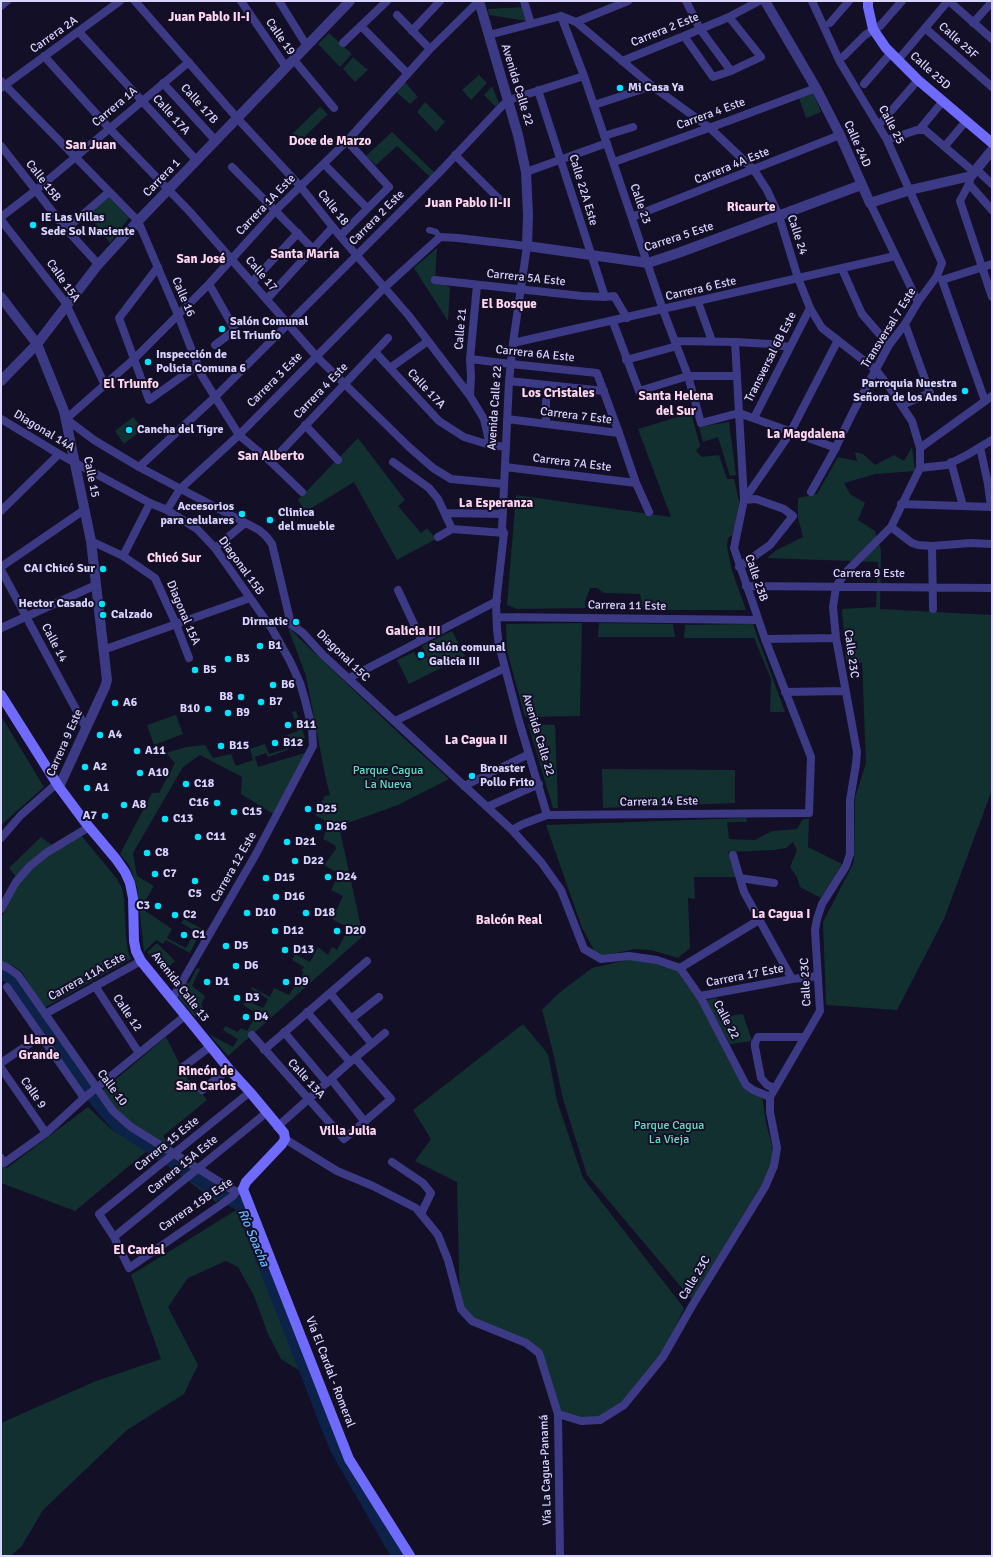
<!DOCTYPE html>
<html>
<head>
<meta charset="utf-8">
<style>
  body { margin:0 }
  #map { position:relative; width:993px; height:1557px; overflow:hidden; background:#130f26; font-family:Signika,sans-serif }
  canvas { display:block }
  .frame { position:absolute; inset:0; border:2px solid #d9d4ff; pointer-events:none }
</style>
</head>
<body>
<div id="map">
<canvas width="993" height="1557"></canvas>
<div class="frame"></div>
</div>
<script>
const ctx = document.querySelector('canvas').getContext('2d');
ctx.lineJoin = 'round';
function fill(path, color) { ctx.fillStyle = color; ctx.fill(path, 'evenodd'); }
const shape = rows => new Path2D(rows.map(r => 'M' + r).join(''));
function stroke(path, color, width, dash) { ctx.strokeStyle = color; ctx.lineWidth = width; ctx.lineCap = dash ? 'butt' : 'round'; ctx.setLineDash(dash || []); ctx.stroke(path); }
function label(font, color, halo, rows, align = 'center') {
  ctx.font = font + ' Signika,sans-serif'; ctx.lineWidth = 4; ctx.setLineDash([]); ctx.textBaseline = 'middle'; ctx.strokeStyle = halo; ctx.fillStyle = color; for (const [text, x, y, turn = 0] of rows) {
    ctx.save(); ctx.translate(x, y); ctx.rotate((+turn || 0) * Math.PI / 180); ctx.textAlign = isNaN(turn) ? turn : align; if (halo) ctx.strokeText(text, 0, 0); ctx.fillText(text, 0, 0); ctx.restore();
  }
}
const green = shape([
  [524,7,528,21,489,15,488,9],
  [329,33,352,54,340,67,318,44],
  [353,57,368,70,355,82,343,69],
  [479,75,487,83,471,100,462,90],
  [405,82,418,97,410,104,395,91],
  [492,86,499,103,496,107,484,95],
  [813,92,821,112,806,118,799,98],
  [425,102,445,122,436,132,417,112],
  [320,107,328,114,299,142,291,135],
  [392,132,435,173,430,177,397,146,376,165,366,156],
  [108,196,129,218,110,243,88,214],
  [437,248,435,280,450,287,448,321,414,268],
  [691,413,700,446,696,451,702,457,719,455,727,479,734,479,739,501,734,534,728,538,727,546,732,571,746,610,643,610,640,594,604,593,597,588,590,588,585,602,585,608,517,609,507,605,516,495,671,517,638,429],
  [133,417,143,429,124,444,115,431],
  [729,422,736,475,730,476,718,437,703,442,699,427],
  [358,438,405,500,398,506,421,533,427,528,436,539,397,560,354,482,305,512,298,500],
  [912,447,915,471,876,474,844,483,850,494,865,503,858,520,875,531,881,550,880,609,992,615,992,790,944,919,897,1010,826,1005,823,922,854,862,855,798,866,763,862,663,846,661,842,609,876,607,878,562,767,558,775,551,803,537,798,518,798,498,817,494,838,457,857,461,855,452,863,454,875,465,894,455,904,461],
  [582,623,580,716,525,717,507,651,506,624],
  [599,623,673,624,675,637,598,637],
  [753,624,785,712,770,712,771,679,754,638,684,638,685,625],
  [287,625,299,638,406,740,449,779,398,805,339,826,363,936,228,1056,209,1034,233,1047,238,1039,223,1030,225,1026,238,1032,241,1028,247,1031,257,1013,243,1005,246,1000,263,1008,268,999,251,989,252,987,270,997,274,988,289,995,304,972,301,971,304,967,292,960,295,954,310,962,318,947,328,955,332,947,337,950,349,928,332,919,343,896,331,890,339,874,324,865,336,849,335,845,323,839,329,823,315,815,325,796,330,795,325,775,306,676],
  [452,631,465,656,409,684,397,660,414,652,419,661,428,657,422,646],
  [296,711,305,738,286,745,288,750,268,757,266,753,255,757,258,767,308,752,275,815,241,794,242,777,200,755,183,767,133,853,137,876,154,886,141,908,172,929,167,938,186,948,195,931,181,923,184,919,202,929,190,953,166,940,163,944,156,940,144,952,137,887,129,865,120,854,152,793,159,793,175,763,166,753,186,747,205,745,213,758,231,754,236,766,253,760,250,749,265,744,269,754,286,749,282,737,298,731,292,712],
  [176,715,183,734,154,745,147,725],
  [1,716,44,787,1,825],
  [528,724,555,725,558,808,553,808],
  [602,769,735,770,735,803,603,808],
  [746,818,747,822,727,822,729,839,755,840,772,831,797,829,802,820,809,818,808,847,842,864,821,898,800,887,797,877,790,867,797,850,793,842,786,848,774,850,728,852,736,877,694,877,695,899,688,898,690,948,678,958,651,950,634,949,603,956,594,950,582,928,546,825],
  [80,834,117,879,122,888,124,898,126,937,128,951,131,959,44,1008,22,972,12,965,1,962,1,918,20,882,9,868,41,837,57,849],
  [157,943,175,961,164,971,147,952],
  [631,959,660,963,677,970,700,999,745,1085,762,1096,766,1123,773,1149,771,1166,762,1184,692,1300,587,1175,563,1099,553,1052,542,1010,559,993,592,968],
  [197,968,200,969,192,986,205,996,201,1005,203,1008,195,1017,177,996,186,982,189,983],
  [1,970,15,978,94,1090,132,1131,197,1174,228,1191,216,1202,149,1151,113,1128,85,1096,3,979,1,979],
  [717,998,723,1017,743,1014,752,1041,730,1044,706,1000],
  [523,1024,548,1054,557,1101,583,1178,684,1308,661,1360,627,1403,603,1418,557,1416,538,1353,460,1310,457,1182,415,1161,431,1139,413,1110],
  [166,1037,188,1080,192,1081,207,1100,163,1136,170,1146,132,1125,115,1108,102,1091],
  [88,1107,111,1129,147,1151,75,1211,1,1183,1,1166,7,1168],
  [238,1209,308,1376,281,1359,268,1334,254,1296,238,1267,226,1261,188,1278,168,1307,198,1365,184,1394,127,1430,43,1510,21,1547,10,1556,1,1556,1,1423,96,1381,161,1359,131,1275]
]);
const river = shape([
  [1,974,8,975,13,979,97,1102,117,1125,229,1199,241,1205,336,1448,398,1556]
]);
const pedestrian = shape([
  [429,230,436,232,440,237]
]);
const minor = shape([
  [135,1,238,119,300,186,340,236,409,316,470,396,484,419,490,445],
  [241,1,286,67],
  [279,1,307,46],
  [479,1,430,49,347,141,276,210,209,284,134,359,66,419,94,440,139,467,259,530,266,536,272,544,291,624,303,633,323,655,512,830,541,862,561,890,584,949,601,959,629,956,657,960,680,968],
  [524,1,531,24],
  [686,1,700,29,731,71],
  [949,1,992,39],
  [1,6,7,1],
  [397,15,430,49],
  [561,16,584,76,663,310,688,376,701,423,739,413,836,448],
  [576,22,628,1],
  [830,23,849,1],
  [973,23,992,2],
  [361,26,407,73],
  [925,28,992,87],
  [412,31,440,1],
  [79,32,197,161],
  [489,35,561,16],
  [684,36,713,77,731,71,761,57,729,17],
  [343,43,387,1],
  [44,56,109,128,190,212,316,356,409,447,433,468,451,479,504,484],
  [844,56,865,35,880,26,902,1],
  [294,60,334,108],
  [898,60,948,1],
  [622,61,684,36,729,17,759,1],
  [1,81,138,221,178,315,202,376,239,435,271,462,302,492],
  [163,83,216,141],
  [864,84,891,53],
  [1,88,120,1],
  [538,90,605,297],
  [594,105,652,86],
  [879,125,918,80],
  [920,129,943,101],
  [604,136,633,127],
  [887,140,917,130,925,130,974,172],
  [1,146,66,229,99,265],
  [945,146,966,121],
  [455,155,498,198],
  [614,162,731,120,816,88],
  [324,164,367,208],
  [232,167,313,249],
  [976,169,992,184],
  [526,172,607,143],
  [971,176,969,184,960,201,992,297],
  [969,184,992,210],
  [870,203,918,302],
  [1,217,35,191,189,62],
  [632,217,840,135],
  [1,220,65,302,105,385],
  [66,229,109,192],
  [340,236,389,187,347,141],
  [158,267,119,318,149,400,198,365],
  [842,269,862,314,889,345],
  [435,280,582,296,605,297,614,296,627,318],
  [942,280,985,401],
  [942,280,992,264],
  [252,282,298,233],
  [209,284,235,330,215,345],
  [267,299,333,227],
  [698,302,712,341],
  [613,322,639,391,688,376,737,376],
  [676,341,735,342,771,344,789,347],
  [513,343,895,256],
  [375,352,439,421,464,437,490,445,506,447],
  [470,359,511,364,597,373,619,433,636,483,649,512],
  [626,360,677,346],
  [390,368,428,341],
  [509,381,604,391],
  [470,396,471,376,470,359,477,285],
  [902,405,930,393,905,324],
  [754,418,810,308],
  [1,419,59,454,150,503,167,510,197,529,215,548,272,629,290,661,300,683,305,700,312,728,313,746,256,854,172,999],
  [507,419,619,433],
  [546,424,546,401],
  [305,425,338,460],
  [980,447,988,484,991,507],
  [920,448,992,396],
  [271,462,388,338],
  [393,462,429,488,438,499,452,529],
  [951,462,963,506],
  [139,467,215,397,436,176,503,105,509,100,584,76],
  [505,467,636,483],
  [920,468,947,465,967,455,992,440],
  [811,492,834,451,853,412,889,345,905,324,918,302,937,276,942,263,887,140,840,62,812,1],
  [744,500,789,435,838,340],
  [901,504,992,507],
  [167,510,180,489,239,435,384,288,440,237,458,238,527,246,513,343,509,381,502,529,504,533,496,604,497,630,499,645,519,721,547,815],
  [1,511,59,454],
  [445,513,503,514],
  [891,527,912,543,918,545,932,546,971,543,992,544],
  [452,529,504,533],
  [438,537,452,529],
  [91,541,123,556,155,578,176,624,189,658],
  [932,546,933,609],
  [215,548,245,523],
  [123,556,150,503],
  [1,567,84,510],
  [739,567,770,545,793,516,784,509,756,499,744,500],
  [1,570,86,728],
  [746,586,992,588],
  [398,590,419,635,423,639],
  [497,617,758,620],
  [1,628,96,585],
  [765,639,836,638],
  [103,650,250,598],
  [349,678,497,601],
  [785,692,845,691],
  [395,721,505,668],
  [464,786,529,754],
  [487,807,539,784],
  [512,830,523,824,547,815,809,813,811,757,765,639,734,548,744,500,735,342],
  [1,838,21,815,55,785,59,787],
  [733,855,744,892,792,979],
  [740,878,774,883],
  [1,909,16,882,30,866,46,853,89,827],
  [1,965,8,968,18,975,113,1111,131,1127,236,1192],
  [680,968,701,998,746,1085,753,1090,770,1097],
  [680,968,759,920],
  [95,986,139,1053],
  [7,987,84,1098],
  [330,993,372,1044],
  [700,996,792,979,818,976],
  [307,1012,350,1062],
  [45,1014,141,961],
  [351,1019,379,997],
  [284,1032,327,1083],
  [252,1035,344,1139,391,1099,356,1059],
  [264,1050,367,961],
  [1,1063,41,1036],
  [183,1067,211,1046],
  [1,1068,46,1133],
  [331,1079,365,1122],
  [774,1088,767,1085,761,1078,755,1047,755,1043,758,1037,804,1037],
  [202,1090,229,1069],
  [277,1127,350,1062,385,1033],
  [285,1139,337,1171,373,1186,416,1208,438,1235,448,1260,461,1309,472,1321,526,1343,539,1353,558,1414,560,1556],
  [1,1158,4,1163,46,1133,84,1098,186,1015],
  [392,1162,423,1183,431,1193,421,1214],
  [243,1189,236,1192,233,1196,222,1204,129,1268,114,1237,99,1214,250,1092],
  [114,1237,266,1113],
  [558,1414,581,1421,600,1420,624,1405,663,1357,692,1306,765,1187,774,1166,777,1148,770,1112,770,1097,820,1011,815,930,817,919,822,904,846,866,850,854,850,800,856,764,857,752,836,638,833,607,836,587,845,573,891,527,920,468,920,448,912,421,890,388,876,370,822,328,810,308,798,278,779,216,767,190,754,170,710,128,652,86,576,22,561,16]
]);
const tertiary = shape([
  [479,1,518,135,526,172,528,215,527,246,648,263,681,252,861,185],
  [765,1,816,88,840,135,870,203,910,190,971,176,992,150],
  [1,297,37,344,64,411,91,541,107,680,105,687,59,787],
  [1,381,37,344,97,266,138,221,350,1]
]);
const secondary = shape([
  [868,1,868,7,873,29,886,48,918,80,992,143],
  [1,695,59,787,85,822,116,859,125,872,130,883,133,898,134,941,136,951,141,961,229,1069,250,1092,284,1133,285,1139,282,1144,246,1182,243,1189,349,1459,410,1556]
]);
const markers = [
  [620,88,4,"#00e5ff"],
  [33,225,4,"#00e5ff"],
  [222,329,4,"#00e5ff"],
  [148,362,4,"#00e5ff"],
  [965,391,4,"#00e5ff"],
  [129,430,4,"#00e5ff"],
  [242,514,4,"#00e5ff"],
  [270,520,4,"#00e5ff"],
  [103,569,4,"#00e5ff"],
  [102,604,4,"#00e5ff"],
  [103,615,4,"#00e5ff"],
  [296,622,4,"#00e5ff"],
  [260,646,4,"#00e5ff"],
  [421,655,4,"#00e5ff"],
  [228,659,4,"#00e5ff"],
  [195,670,4,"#00e5ff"],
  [273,685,4,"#00e5ff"],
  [241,697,4,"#00e5ff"],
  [261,702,4,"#00e5ff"],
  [115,703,4,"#00e5ff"],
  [208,709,4,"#00e5ff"],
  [228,713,4,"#00e5ff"],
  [288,725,4,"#00e5ff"],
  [100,735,4,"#00e5ff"],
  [275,743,4,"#00e5ff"],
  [221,746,4,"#00e5ff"],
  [137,751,4,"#00e5ff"],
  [85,767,4,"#00e5ff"],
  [140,773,4,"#00e5ff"],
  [472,776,4,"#00e5ff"],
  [186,784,4,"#00e5ff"],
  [87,788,4,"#00e5ff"],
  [217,803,4,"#00e5ff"],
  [124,805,4,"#00e5ff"],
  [308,809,4,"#00e5ff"],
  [234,812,4,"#00e5ff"],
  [105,816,4,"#00e5ff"],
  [165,819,4,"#00e5ff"],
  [318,827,4,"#00e5ff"],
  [198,837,4,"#00e5ff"],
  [287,842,4,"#00e5ff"],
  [147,853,4,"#00e5ff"],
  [295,861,4,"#00e5ff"],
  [155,874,4,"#00e5ff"],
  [328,877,4,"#00e5ff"],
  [266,878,4,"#00e5ff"],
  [195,881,4,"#00e5ff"],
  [276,897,4,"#00e5ff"],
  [158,906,4,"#00e5ff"],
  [247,913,4,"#00e5ff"],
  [306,913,4,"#00e5ff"],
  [175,915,4,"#00e5ff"],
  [275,931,4,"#00e5ff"],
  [337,931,4,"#00e5ff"],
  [184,935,4,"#00e5ff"],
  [226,946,4,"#00e5ff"],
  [285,950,4,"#00e5ff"],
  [236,966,4,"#00e5ff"],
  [207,982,4,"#00e5ff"],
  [286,982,4,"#00e5ff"],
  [237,998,4,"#00e5ff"],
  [246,1017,4,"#00e5ff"]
];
const streetNames = [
  ["Carrera 2 Este",665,30,-22],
  ["Carrera 2A",54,35,-35],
  ["Calle 19",280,37,55],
  ["Calle 25F",958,41,42],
  ["Calle 25D",930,71,42],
  ["Avenida Calle 22",517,85,73],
  ["Calle 17B",199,104,48],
  ["Carrera 1A",115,107,-40],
  ["Carrera 4 Este",711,114,-20],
  ["Calle 17A",171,115,48],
  ["Calle 25",891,125,62],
  ["Calle 24D",857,144,66],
  ["Carrera 4A Este",732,166,-22],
  ["Carrera 1",162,178,-46],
  ["Calle 15B",43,181,52],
  ["Calle 22A Este",583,190,73],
  ["Calle 23",640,204,71],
  ["Carrera 1A Este",266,205,-46],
  ["Calle 18",333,208,51],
  ["Carrera 2 Este",377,218,-45],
  ["Calle 24",797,235,72],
  ["Carrera 5 Este",679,237,-18],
  ["Calle 17",261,274,49],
  ["Carrera 5A Este",526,278,6],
  ["Calle 15A",63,281,55],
  ["Carrera 6 Este",701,289,-13],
  ["Calle 16",183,297,67],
  ["Transversal 7 Este",889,328,-58],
  ["Calle 21",461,329,-85],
  ["Carrera 6A Este",535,354,6],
  ["Transversal 6B Este",771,357,-63],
  ["Carrera 3 Este",275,380,-45],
  ["Calle 17A",426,389,47],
  ["Carrera 4 Este",321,391,-46],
  ["Avenida Calle 22",495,408,-86],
  ["Carrera 7 Este",576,416,7],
  ["Diagonal 14A",44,431,31],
  ["Carrera 7A Este",572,463,7],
  ["Calle 15",91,477,79],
  ["Diagonal 15B",241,566,54],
  ["Carrera 9 Este",869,574],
  ["Calle 23B",756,578,71],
  ["Carrera 11 Este",627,606,1],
  ["Diagonal 15A",183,613,67],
  ["Calle 14",54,643,62],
  ["Calle 23C",851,654,82],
  ["Diagonal 15C",343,656,44],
  ["Avenida Calle 22",538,735,73],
  ["Carrera 9 Este",65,743,-66],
  ["Carrera 14 Este",659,802,-1],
  ["Carrera 12 Este",234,867,-60],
  ["Carrera 17 Este",745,976,-11],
  ["Carrera 11A Este",87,977,-29],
  ["Calle 23C",806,982,-93],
  ["Avenida Calle 13",180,987,52],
  ["Calle 12",127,1013,56],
  ["Calle 22",726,1020,62],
  ["Calle 13A",306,1079,48],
  ["Calle 10",112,1088,53],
  ["Calle 9",33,1093,55],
  ["Carrera 15 Este",167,1144,-39],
  ["Carrera 15A Este",183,1165,-39],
  ["Carrera 15B Este",196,1205,-34],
  ["Calle 23C",695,1278,-59],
  ["Vía El Cardal - Romeral",330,1372,69],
  ["Vía La Cagua-Panamá",546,1470,-92]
];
const poiNames = [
  ["Mi Casa Ya",628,88],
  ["IE Las Villas",41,218],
  ["Sede Sol Naciente",41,232],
  ["Salón Comunal",230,322],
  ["El Triunfo",230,336],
  ["Inspección de",156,355],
  ["Policia Comuna 6",156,369],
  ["Parroquia Nuestra",957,384,"right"],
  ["Señora de los Andes",957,398,"right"],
  ["Cancha del Tigre",137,430],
  ["Accesorios",234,507,"right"],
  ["para celulares",234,521,"right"],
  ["Clinica",278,513],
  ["del mueble",278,527],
  ["CAI Chicó Sur",95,569,"right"],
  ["Hector Casado",94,604,"right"],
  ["Calzado",111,615],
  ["Dirmatic",288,622,"right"],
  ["B1",268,646],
  ["Salón comunal",429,648],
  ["Galicia III",429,662],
  ["B3",236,659],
  ["B5",203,670],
  ["B6",281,685],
  ["B8",233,697,"right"],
  ["B7",269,702],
  ["A6",123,703],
  ["B10",200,709,"right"],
  ["B9",236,713],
  ["B11",296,725],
  ["A4",108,735],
  ["B12",283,743],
  ["B15",229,746],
  ["A11",145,751],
  ["A2",93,767],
  ["Broaster",480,769],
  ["Pollo Frito",480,783],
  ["A10",148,773],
  ["C18",194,784],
  ["A1",95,788],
  ["C16",209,803,"right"],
  ["A8",132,805],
  ["D25",316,809],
  ["C15",242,812],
  ["A7",97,816,"right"],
  ["C13",173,819],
  ["D26",326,827],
  ["C11",206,837],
  ["D21",295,842],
  ["C8",155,853],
  ["D22",303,861],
  ["C7",163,874],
  ["D24",336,877],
  ["D15",274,878],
  ["C5",195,894,"center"],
  ["D16",284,897],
  ["C3",150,906,"right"],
  ["D10",255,913],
  ["D18",314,913],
  ["C2",183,915],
  ["D12",283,931],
  ["D20",345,931],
  ["C1",192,935],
  ["D5",234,946],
  ["D13",293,950],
  ["D6",244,966],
  ["D1",215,982],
  ["D9",294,982],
  ["D3",245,998],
  ["D4",254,1017]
];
const parkNames = [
  ["Parque Cagua",388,771],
  ["La Nueva",388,785],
  ["Parque Cagua",669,1126],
  ["La Vieja",669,1140]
];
const neighbourhoodNames = [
  ["Juan Pablo II-I",209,18],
  ["Doce de Marzo",330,142],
  ["San Juan",91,146],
  ["Juan Pablo II-II",468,204],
  ["Ricaurte",751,208],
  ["Santa María",305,255],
  ["San José",201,260],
  ["El Bosque",509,305],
  ["El Triunfo",131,385],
  ["Los Cristales",558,394],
  ["Santa Helena",676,397],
  ["del Sur",676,412],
  ["La Magdalena",806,435],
  ["San Alberto",271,457],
  ["La Esperanza",496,504],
  ["Chicó Sur",174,559],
  ["Galicia III",413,632],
  ["La Cagua II",476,741],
  ["La Cagua I",781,915],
  ["Balcón Real",509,921],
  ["Llano",39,1041],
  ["Grande",39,1056],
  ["Rincón de",206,1072],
  ["San Carlos",206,1087],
  ["Villa Julia",348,1132],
  ["El Cardal",139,1251]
];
const waterNames = [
  ["Río Soacha",253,1238,67]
];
fill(green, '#12302f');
stroke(river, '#0c2248', 13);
stroke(pedestrian, '#3d3a85', 6);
stroke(minor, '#3d3a85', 8);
stroke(tertiary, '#3d3a85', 10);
stroke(secondary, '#6f6bff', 10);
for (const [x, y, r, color] of markers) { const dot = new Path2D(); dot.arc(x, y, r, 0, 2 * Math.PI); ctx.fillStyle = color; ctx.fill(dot); stroke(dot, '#130f26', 1.5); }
label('12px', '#d9d4ff', '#130f26', streetNames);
label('bold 12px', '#d9d4ff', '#130f26', poiNames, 'left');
label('12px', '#5fe0c0', '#130f26', parkNames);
label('bold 13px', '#ffd6f0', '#130f26', neighbourhoodNames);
label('italic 13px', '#62b6ff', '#130f26', waterNames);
</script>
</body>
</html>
